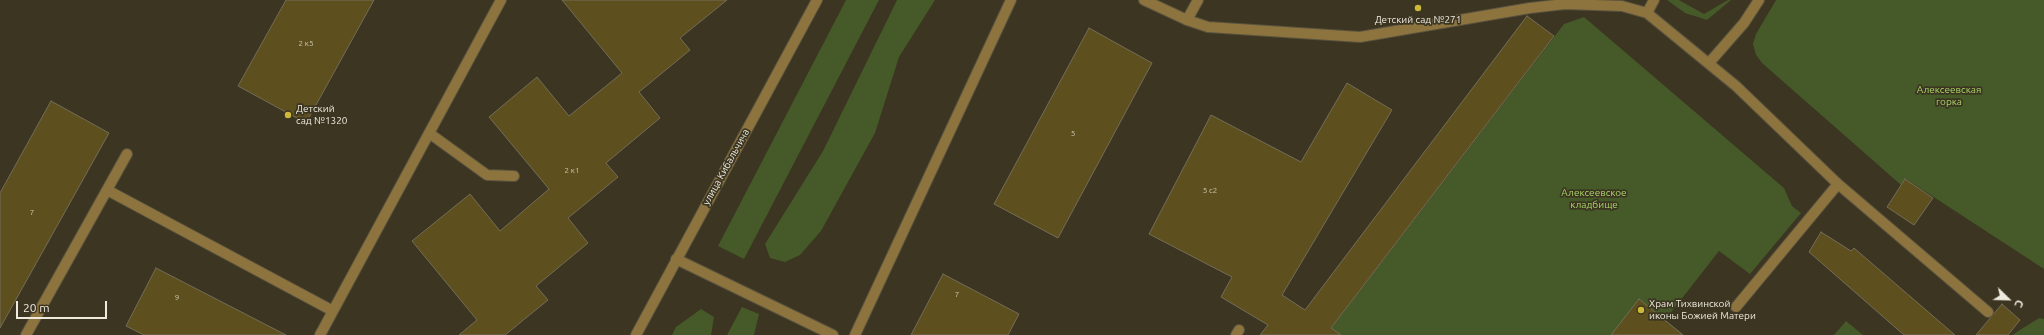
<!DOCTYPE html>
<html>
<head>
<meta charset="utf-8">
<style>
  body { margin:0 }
  #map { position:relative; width:2044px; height:335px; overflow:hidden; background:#3b3521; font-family:Ubuntu,sans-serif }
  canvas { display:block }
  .north { position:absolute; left:1988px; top:279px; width:40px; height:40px; -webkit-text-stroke:3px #3b3521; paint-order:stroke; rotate:113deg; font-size:11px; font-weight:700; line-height:16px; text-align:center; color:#eeeade }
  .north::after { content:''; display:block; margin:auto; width:14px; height:18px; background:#eeeade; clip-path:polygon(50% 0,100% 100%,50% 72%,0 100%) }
  .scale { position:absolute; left:16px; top:301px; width:91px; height:18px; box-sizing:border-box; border:2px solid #eeeade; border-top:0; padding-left:5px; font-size:12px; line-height:14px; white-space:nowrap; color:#eeeade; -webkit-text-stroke:3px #3b3521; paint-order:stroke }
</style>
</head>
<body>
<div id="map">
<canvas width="2044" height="335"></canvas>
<div class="north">С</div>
<div class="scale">20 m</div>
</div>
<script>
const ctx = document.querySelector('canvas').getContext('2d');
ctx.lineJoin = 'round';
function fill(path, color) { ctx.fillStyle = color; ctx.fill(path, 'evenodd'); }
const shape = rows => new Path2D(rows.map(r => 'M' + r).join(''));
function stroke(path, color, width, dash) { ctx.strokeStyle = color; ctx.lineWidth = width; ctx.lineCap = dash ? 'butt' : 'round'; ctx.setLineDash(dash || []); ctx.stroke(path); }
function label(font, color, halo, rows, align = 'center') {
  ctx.font = font + ' Ubuntu,sans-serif'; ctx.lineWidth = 3.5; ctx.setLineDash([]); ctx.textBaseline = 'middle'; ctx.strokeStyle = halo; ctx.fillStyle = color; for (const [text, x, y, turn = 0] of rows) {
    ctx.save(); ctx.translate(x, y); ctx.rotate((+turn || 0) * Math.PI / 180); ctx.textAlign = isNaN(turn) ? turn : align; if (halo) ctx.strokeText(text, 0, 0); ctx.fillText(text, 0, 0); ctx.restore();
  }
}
const green = shape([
  [846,0,879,0,744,259,718,246],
  [897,0,935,0,899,57,875,133,821,231,800,255,785,262,770,258,765,244,823,151],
  [1667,0,1679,0,1704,14,1728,0,1731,0,1707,20,1685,13],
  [1776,0,2044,0,2044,269,1906,179,1901,185,1762,63,1756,55,1753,44,1756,34],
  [1584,17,1784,188,1792,206,1801,213,1750,274,1719,251,1665,320,1684,335,1326,335,1564,24],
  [742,307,759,314,754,335,727,335],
  [701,309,714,317,711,335,672,335,676,327],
  [2039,318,2044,319,2044,335,2012,335],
  [1846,321,1863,335,1834,335]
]);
const building = shape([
  [286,0,374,0,306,123,238,86,286,0],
  [562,0,727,0,680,38,690,50,639,92,660,118,606,163,618,177,568,218,588,243,536,286,548,300,505,335,459,335,477,320,412,241,470,194,500,231,549,189,489,117,537,77,569,116,622,73,562,0],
  [1527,16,1554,36,1331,328,1341,335,1260,335,1268,325,1221,297,1232,277,1149,234,1211,115,1301,162,1347,83,1392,110,1282,295,1305,310,1527,16],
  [1089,28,1152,63,1058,238,994,204,1089,28],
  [51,101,109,133,0,328,0,193,51,101],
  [1905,179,1933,198,1914,225,1887,207,1905,179],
  [1821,232,1851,251,1854,248,1955,335,1904,335,1809,252,1821,232],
  [156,268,286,335,144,335,126,326,156,268],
  [943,274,1019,314,1008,335,911,335,943,274],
  [1639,299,1683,335,1611,335,1639,299],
  [2002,304,2020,320,2008,335,1976,335,2002,304]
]);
const minor = shape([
  [1144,0,1187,20,1208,27,1360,37,1530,8,1565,4,1622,6,1647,13,1736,86,1838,184,1988,312],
  [1647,13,1654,0],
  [1187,20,1198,0],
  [1709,63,1744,23,1759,0],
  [429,133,487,175,514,176],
  [107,190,333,311],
  [676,259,833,335],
  [1736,307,1838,184],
  [26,335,127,154],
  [320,335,501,0],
  [636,335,817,0],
  [855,335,1011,0],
  [1236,335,1239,330]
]);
const markers = [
  [1418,8,4,"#cbba39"],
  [288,115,4,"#cbba39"],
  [1641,310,4,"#cbba39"]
];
const numberNames = [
  ["2 к5",306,43],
  ["5",1073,133],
  ["2 к1",572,170],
  ["5 с2",1210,190],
  ["7",32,212],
  ["7",957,294],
  ["9",177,297]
];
const poiNames = [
  ["Детский сад №271",1418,20,"center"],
  ["Детский",296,109],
  ["сад №1320",296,121],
  ["Храм Тихвинской",1649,304],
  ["иконы Божией Матери",1649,316]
];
const parkNames = [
  ["Алексеевская",1949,90],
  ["горка",1949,102],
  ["Алексеевское",1594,193],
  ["кладбище",1594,205]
];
const streetNames = [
  ["улица Кибальчича",726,167,-61]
];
fill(green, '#455929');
fill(building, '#5e501e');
stroke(building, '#746d58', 1);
stroke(minor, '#58523f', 12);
stroke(minor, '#8d733d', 10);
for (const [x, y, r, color] of markers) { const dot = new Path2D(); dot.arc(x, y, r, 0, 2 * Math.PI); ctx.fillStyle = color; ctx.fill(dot); stroke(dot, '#3b3521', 1.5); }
label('8px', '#cac4ae', null, numberNames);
label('10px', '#eeeade', '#3b3521', poiNames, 'left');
label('10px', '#a8d669', '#3b3521', parkNames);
label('10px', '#eeeade', '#3b3521', streetNames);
</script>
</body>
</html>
